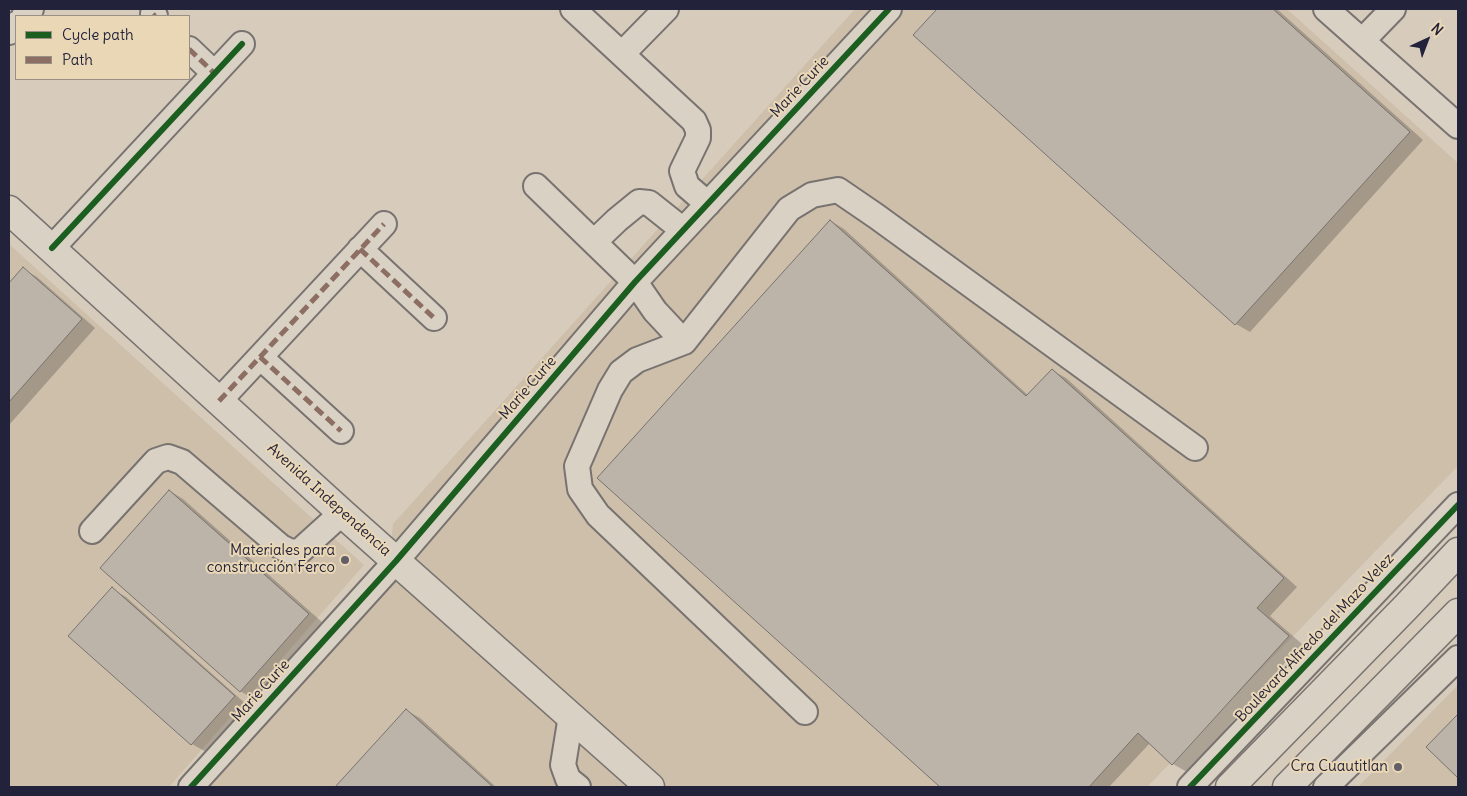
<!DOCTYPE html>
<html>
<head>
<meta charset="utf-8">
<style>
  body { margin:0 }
  #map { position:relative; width:1467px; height:796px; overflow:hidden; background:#d7ccbb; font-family:Delius,sans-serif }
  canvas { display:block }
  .frame { position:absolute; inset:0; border:10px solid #22223b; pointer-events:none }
  .legend { position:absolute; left:15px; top:15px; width:175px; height:65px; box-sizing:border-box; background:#ead7b5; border:1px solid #9a8f84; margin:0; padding:6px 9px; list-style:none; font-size:15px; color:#22223b }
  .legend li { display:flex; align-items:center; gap:10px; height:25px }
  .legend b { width:25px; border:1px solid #9a8f84 }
  .north { position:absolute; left:1402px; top:15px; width:50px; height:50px; -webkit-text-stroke:4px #ead7b5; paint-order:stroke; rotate:43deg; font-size:14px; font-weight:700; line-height:20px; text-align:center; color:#22223b }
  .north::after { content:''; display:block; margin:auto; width:18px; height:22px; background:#22223b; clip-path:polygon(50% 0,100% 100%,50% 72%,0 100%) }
</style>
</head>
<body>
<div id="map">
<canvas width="1467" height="796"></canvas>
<div class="frame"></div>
<ul class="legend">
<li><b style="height:6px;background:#1b5e20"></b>Cycle path</li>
<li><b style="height:6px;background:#8d6e63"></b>Path</li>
</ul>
<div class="north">N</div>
</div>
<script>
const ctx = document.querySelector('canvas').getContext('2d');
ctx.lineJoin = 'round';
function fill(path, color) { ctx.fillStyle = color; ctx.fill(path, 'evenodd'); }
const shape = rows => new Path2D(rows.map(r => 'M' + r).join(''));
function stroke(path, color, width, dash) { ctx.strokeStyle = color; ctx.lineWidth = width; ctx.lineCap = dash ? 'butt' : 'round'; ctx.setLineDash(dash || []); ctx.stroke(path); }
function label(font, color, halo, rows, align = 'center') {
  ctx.font = font + ' Delius,sans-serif'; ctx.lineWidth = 4; ctx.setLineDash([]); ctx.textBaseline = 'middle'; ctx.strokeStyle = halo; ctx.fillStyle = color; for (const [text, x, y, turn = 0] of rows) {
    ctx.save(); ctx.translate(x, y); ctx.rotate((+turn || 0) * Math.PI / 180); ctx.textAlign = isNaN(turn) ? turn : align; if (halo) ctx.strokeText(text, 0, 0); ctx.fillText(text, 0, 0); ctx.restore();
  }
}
const built = shape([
  [855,9,1287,9,1458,163,1458,466,1147,787,187,787,390,555,393,524],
  [9,244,364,565,169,787,9,787],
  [1458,685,1458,787,1358,787]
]);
const shadow = shape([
  [939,9,1277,9,1423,140,1250,332,1236,324,915,35],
  [831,221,844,229,1029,396,1052,370,1066,378,1297,587,1270,616,1302,644,1187,772,1173,764,1150,743,1109,787,942,787,599,478],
  [23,269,37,277,95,328,9,425,9,285],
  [170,491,183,499,322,622,254,699,240,691],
  [112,589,126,597,247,705,206,752,192,744,70,636],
  [406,710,420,718,496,787,337,787],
  [1458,716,1458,777,1428,747]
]);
const building = shape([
  [937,9,1273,9,1410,132,1235,325,913,35,937,9],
  [830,220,1026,396,1052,369,1284,578,1257,608,1289,636,1172,765,1138,733,1089,787,940,787,597,478,830,220],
  [23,267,82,319,9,402,9,283,23,267],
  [169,490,309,614,240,692,100,568,169,490],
  [112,587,235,696,191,745,68,636,112,587],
  [406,709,493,787,335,787,406,709],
  [1458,714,1458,778,1426,747,1458,714]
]);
const minor = shape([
  [573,9,694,121,698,130,698,138,682,171,687,186,708,204],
  [1326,9,1458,126],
  [153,14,155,16],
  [24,16,31,9],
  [9,32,16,24],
  [1362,41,1393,9],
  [189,49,214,73],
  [622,54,666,9],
  [536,186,635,282,655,311,684,342],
  [594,242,617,220,639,202,649,203,683,230],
  [52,248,242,44],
  [360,249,434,318],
  [260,357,341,431],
  [219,401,384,224],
  [92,531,156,461,168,457,182,462,281,547,291,552,300,551,342,513],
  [805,712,598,515,580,489,577,466,610,390,621,372,637,360,684,342,789,209,812,195,838,190,876,216,1195,448],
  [571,716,563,765,568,779,578,787],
  [191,787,396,561,635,282,889,9],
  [1190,787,1458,505],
  [1326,787,1458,658]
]);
const major = shape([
  [9,210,342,513,650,787],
  [1230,787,1406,607,1458,552],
  [1287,787,1458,613]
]);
const quiet = shape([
  [153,14,155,16],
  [189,49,214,73],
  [360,249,434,318],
  [260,357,341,431],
  [219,401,384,224]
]);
const cycleway = shape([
  [52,248,242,44],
  [191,787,396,561,635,282,889,9],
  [1190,787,1458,505]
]);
const markers = [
  [345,560,5,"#615e68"],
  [1398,767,5,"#615e68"]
];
const streetNames = [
  ["Marie Curie",800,87,-47],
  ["Marie Curie",528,388,-49],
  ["Avenida Independencia",329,500,42],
  ["Boulevard Alfredo del Mazo Velez",1315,638,-47],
  ["Marie Curie",261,691,-48]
];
const poiNames = [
  ["Materiales para",335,551],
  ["construcción Ferco",335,568],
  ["Cra Cuautitlan",1388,767]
];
fill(built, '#cebfab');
fill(shadow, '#0003');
fill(building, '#bcb4a9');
stroke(building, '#787370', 1);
stroke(minor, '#787370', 28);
stroke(major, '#787370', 31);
stroke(minor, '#d9d1c4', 24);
stroke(major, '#d9d1c4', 28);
stroke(quiet, '#8d6e63', 5, [10, 5]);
stroke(cycleway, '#1b5e20', 6);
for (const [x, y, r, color] of markers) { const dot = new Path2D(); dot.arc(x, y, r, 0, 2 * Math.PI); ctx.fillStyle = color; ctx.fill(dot); stroke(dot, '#ead7b5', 2); }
label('15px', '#22223b', '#ead7b5', streetNames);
label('15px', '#22223b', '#ead7b5', poiNames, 'right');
</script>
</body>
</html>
